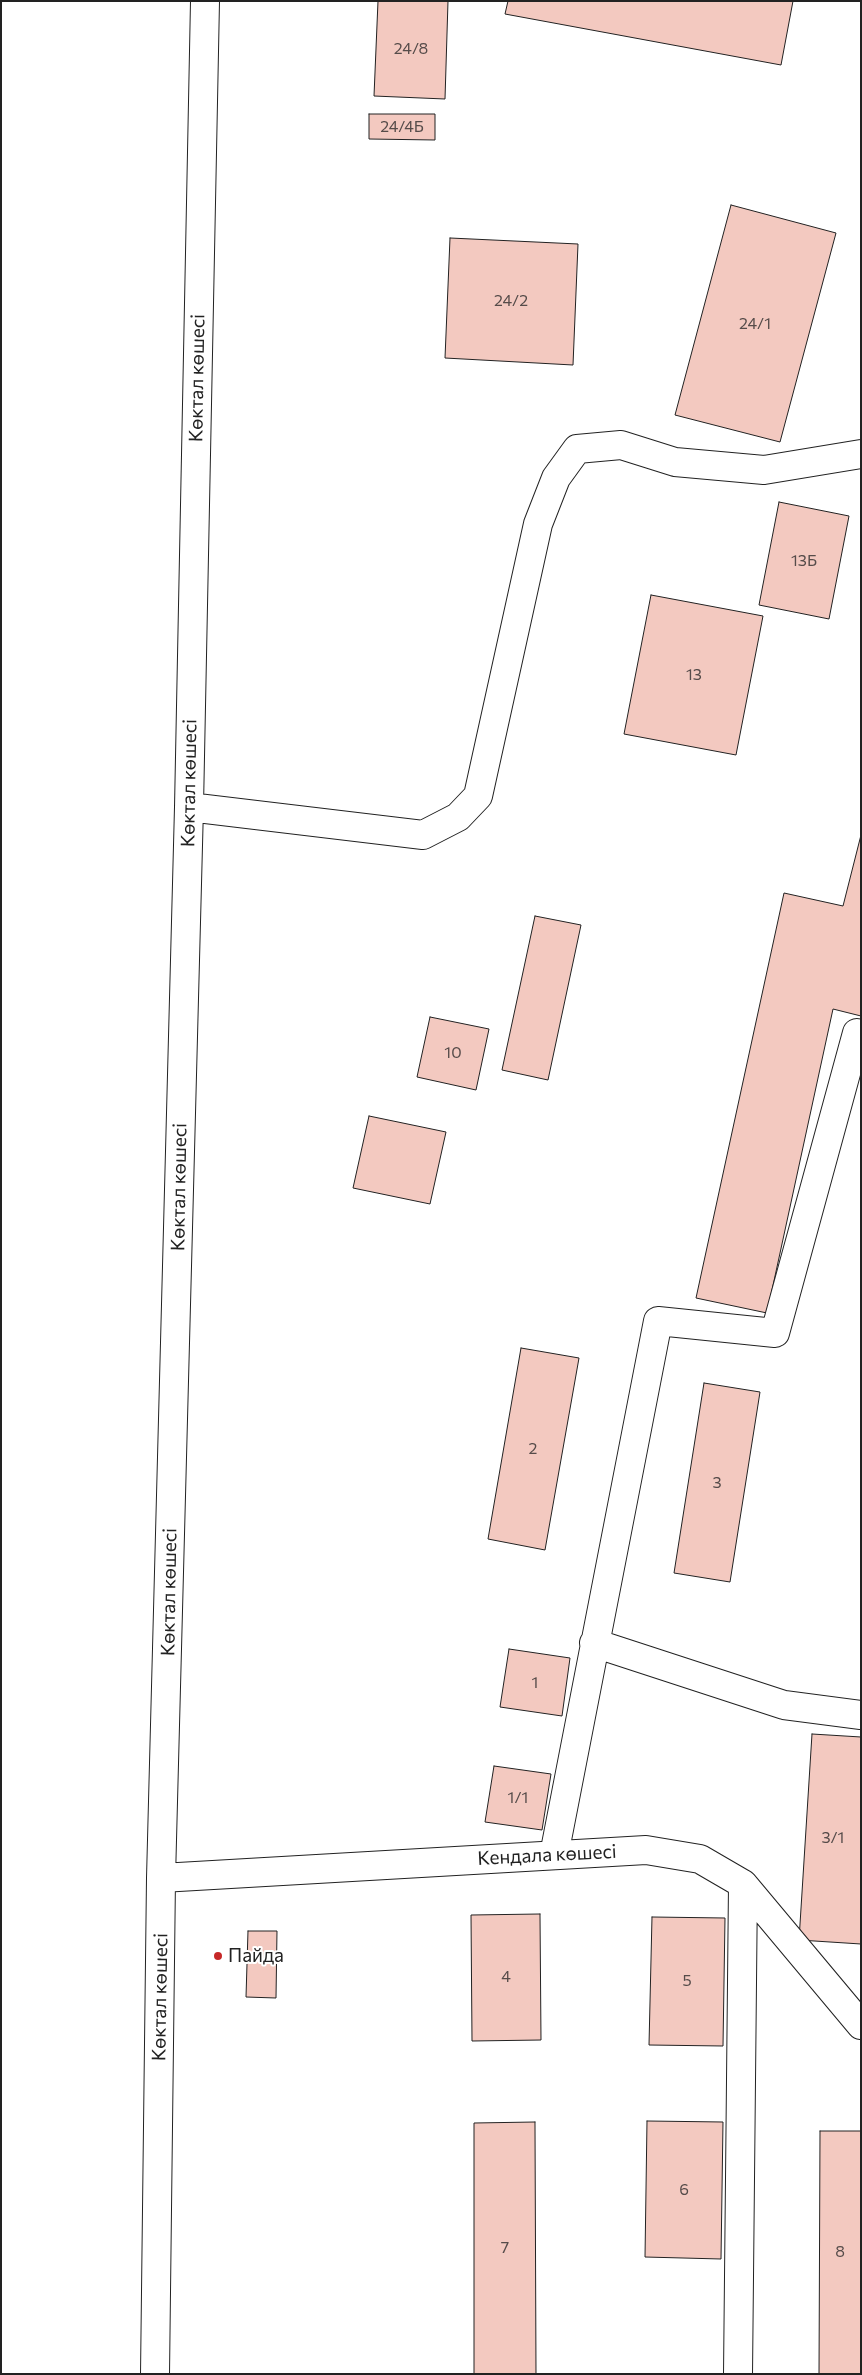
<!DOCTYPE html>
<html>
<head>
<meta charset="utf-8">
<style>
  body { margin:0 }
  #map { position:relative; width:862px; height:2375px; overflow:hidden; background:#fff; font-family:Commissioner,sans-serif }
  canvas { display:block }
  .frame { position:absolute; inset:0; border:2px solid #222; pointer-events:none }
</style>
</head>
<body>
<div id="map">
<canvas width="862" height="2375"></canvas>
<div class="frame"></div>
</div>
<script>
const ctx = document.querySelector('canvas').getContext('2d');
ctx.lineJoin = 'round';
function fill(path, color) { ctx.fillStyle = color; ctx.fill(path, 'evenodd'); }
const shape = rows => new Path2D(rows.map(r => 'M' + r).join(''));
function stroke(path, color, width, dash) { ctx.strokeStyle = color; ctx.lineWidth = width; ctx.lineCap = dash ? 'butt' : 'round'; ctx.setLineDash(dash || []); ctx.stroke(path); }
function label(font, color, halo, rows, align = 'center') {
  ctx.font = font + ' Commissioner,sans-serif'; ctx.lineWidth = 4; ctx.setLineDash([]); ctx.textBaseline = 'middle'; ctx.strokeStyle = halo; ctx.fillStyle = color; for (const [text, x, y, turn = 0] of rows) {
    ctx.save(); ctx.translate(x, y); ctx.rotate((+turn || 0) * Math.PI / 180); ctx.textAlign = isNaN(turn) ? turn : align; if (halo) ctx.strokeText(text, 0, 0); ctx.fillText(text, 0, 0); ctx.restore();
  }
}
const building = shape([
  [378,1,448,1,445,99,374,96,378,1],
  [508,1,793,1,781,65,505,14,508,1],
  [369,114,435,114,435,140,369,139,369,114],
  [731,205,836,233,780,442,675,415,731,205],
  [450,238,578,244,573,365,445,358,450,238],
  [779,502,849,516,829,619,759,605,779,502],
  [651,595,763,616,736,755,624,734,651,595],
  [861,835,861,1016,833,1009,767,1313,696,1298,784,893,843,906,861,835],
  [535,916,581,925,548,1080,502,1070,535,916],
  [430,1017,489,1029,476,1090,417,1077,430,1017],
  [369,1116,446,1132,430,1204,353,1188,369,1116],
  [521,1348,579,1358,545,1550,488,1539,521,1348],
  [704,1383,760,1392,730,1582,674,1573,704,1383],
  [509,1649,570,1658,562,1716,500,1707,509,1649],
  [812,1734,861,1737,861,1944,799,1940,812,1734],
  [494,1766,551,1774,542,1830,485,1822,494,1766],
  [540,1914,541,2040,472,2041,471,1915,540,1914],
  [652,1917,725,1918,723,2046,649,2045,652,1917],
  [248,1931,277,1931,276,1998,246,1997,248,1931],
  [647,2121,723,2122,721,2259,645,2257,647,2121],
  [535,2122,536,2374,474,2374,474,2123,535,2122],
  [820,2131,861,2131,861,2374,819,2374,820,2131]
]);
const minor = shape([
  [189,807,423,835,458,817,478,796,538,524,556,478,577,449,621,445,675,462,764,470,861,454],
  [594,1643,784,1705,861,1715],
  [554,1855,658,1321,775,1333,857,1033],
  [161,1878,646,1850,700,1859,743,1884,861,2025],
  [155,2374,161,1878,189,807,205,1],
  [738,2374,743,1884]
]);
const markers = [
  [218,1956,5,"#c62828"]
];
const numberNames = [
  ["24/8",411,49],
  ["24/4Б",402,127],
  ["24/2",511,301],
  ["24/1",755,324],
  ["13Б",804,561],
  ["13",694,675],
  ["10",453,1053],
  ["2",533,1449],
  ["3",717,1483],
  ["1",535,1683],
  ["1/1",518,1798],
  ["3/1",833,1838],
  ["4",506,1977],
  ["5",687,1981],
  ["6",684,2190],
  ["7",505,2248],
  ["8",840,2252]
];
const streetNames = [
  ["Көктал көшесі",197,378,-89],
  ["Көктал көшесі",189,783,-89],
  ["Көктал көшесі",179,1187,-89],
  ["Көктал көшесі",169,1592,-89],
  ["Кендала көшесі",547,1855,-3],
  ["Көктал көшесі",160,1997,-89]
];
const poiNames = [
  ["Пайда",228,1956]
];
fill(building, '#f3c9c0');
stroke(building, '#222', 1);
stroke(minor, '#222', 30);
stroke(minor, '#fff', 28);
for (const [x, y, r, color] of markers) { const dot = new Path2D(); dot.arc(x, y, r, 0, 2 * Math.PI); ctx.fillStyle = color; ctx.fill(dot); stroke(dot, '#fff', 2); }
label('16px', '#564c4a', null, numberNames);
label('19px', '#222', '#fff', streetNames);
label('19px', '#222', '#fff', poiNames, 'left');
</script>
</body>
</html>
